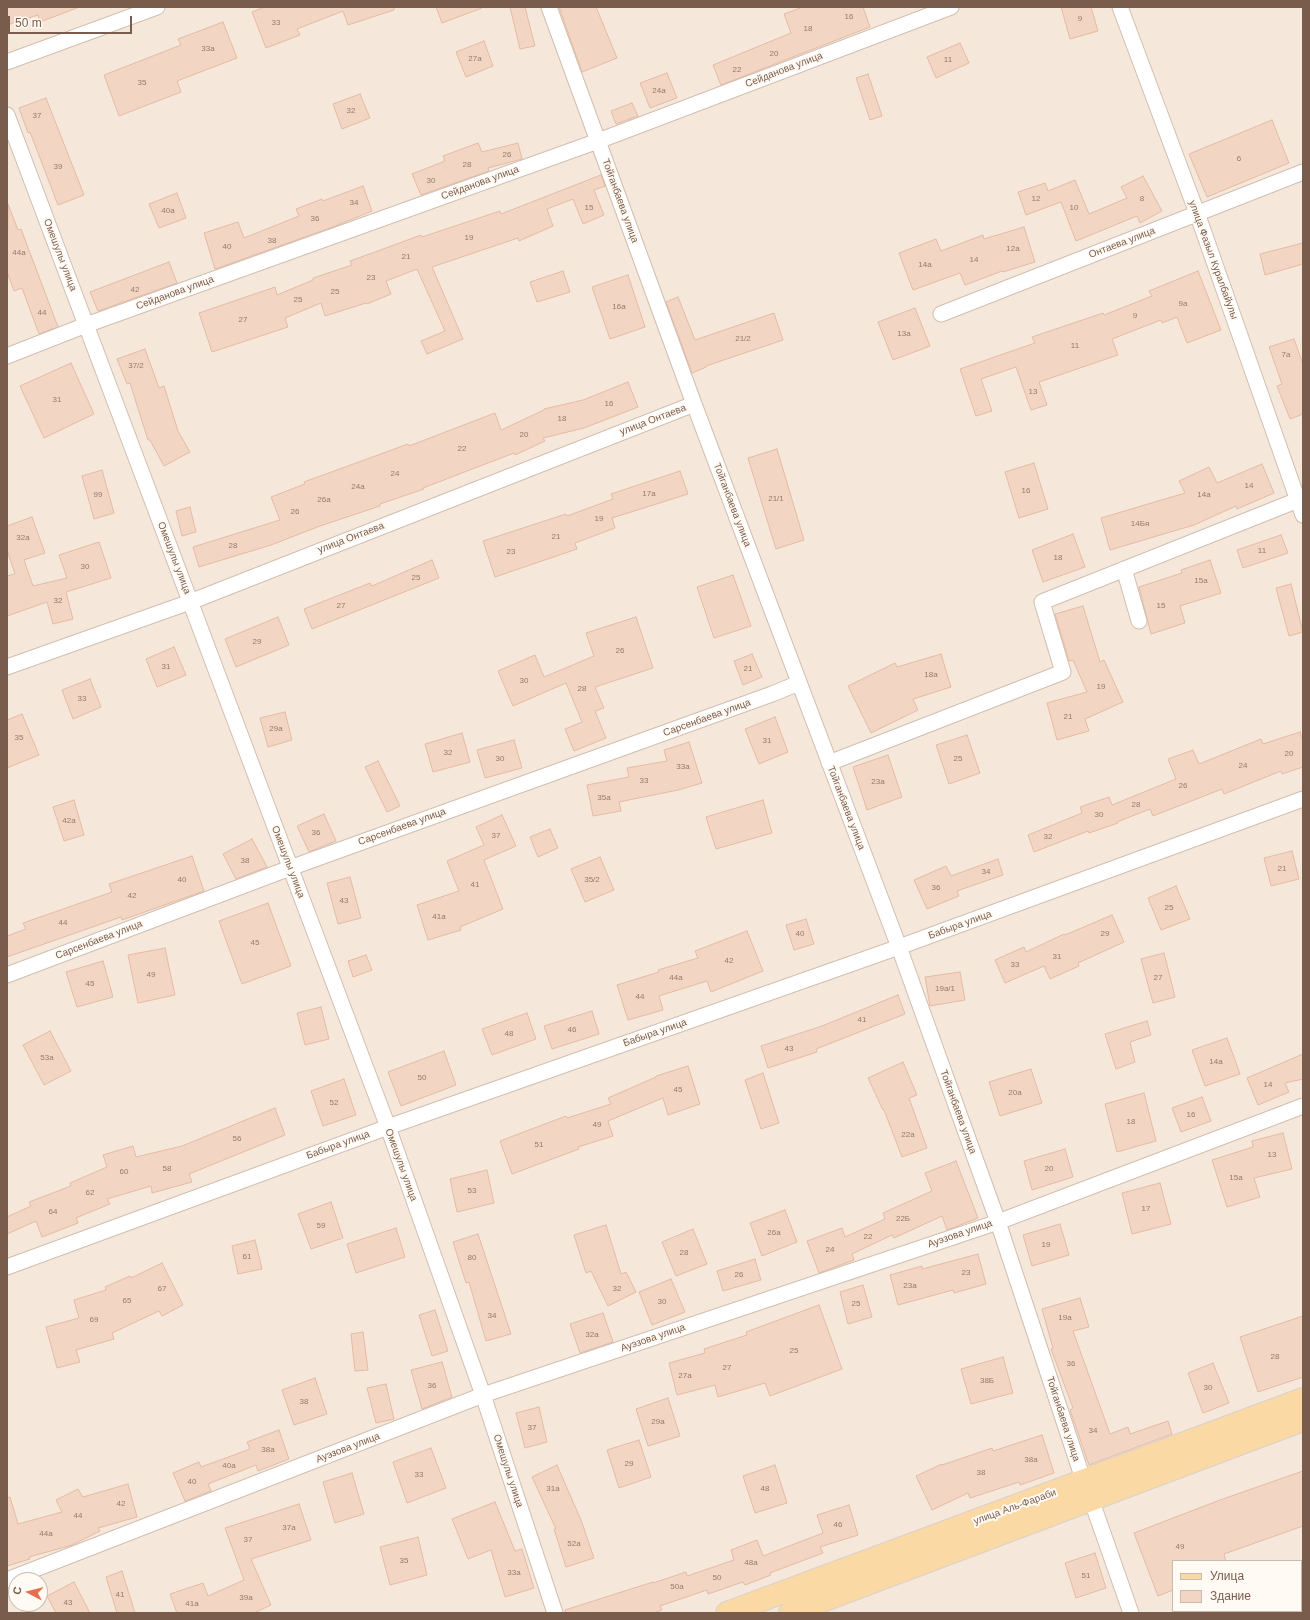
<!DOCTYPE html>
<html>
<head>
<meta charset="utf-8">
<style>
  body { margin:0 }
  #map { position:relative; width:1310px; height:1620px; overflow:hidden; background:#fdf6ec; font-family:Helvetica,sans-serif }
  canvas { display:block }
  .frame { position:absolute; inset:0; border:8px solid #7a5c4d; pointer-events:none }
  .legend { position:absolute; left:1172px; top:1560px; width:130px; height:52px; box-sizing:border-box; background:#fffaf3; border:1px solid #cabbb1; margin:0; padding:5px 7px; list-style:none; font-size:12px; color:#7a5c4d }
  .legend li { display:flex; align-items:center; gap:8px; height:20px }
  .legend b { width:20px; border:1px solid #cabbb1 }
  .north { position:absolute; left:8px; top:1572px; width:40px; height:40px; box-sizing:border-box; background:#fffaf3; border:1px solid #cabbb1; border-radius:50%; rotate:277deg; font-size:11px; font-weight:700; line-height:16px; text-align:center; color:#7a5c4d }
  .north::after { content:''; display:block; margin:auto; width:14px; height:18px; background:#e76f51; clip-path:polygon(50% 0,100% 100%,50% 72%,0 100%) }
  .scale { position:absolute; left:8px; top:16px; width:124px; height:18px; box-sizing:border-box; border:2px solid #7a5c4d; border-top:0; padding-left:5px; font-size:12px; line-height:14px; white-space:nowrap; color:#7a5c4d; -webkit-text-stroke:3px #fffaf3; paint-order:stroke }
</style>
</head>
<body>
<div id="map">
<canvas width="1310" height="1620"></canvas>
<div class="frame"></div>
<ul class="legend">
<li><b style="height:5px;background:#fbd9a5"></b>Улица</li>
<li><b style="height:11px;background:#f3d5c3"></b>Здание</li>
</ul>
<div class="north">С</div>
<div class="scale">50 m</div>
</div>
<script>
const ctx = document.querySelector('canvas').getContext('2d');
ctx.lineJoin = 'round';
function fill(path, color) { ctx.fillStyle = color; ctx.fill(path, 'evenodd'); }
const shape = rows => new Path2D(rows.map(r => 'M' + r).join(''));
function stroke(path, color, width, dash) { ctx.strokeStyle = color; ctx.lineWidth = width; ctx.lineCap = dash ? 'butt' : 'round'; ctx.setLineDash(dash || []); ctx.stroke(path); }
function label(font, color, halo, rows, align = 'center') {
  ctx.font = font + ' Helvetica,sans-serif'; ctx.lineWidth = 4; ctx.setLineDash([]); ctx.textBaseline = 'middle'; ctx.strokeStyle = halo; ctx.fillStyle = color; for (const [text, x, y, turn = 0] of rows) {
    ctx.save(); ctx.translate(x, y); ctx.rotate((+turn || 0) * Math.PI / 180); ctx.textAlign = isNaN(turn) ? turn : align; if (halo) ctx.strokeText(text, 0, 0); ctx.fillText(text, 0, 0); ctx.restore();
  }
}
const residential = shape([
  [7,7,1303,7,1303,1613,7,1613],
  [1173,1561,1301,1561,1301,1611,1173,1611],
  [16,1580,40,1580,40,1604,16,1604]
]);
const building = shape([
  [7,7,77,7,77,8,40,22,38,15,7,25,7,7],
  [265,7,394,7,394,10,348,25,343,11,297,29,300,35,266,48,252,12,265,7],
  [436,7,481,7,482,8,442,23,436,7],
  [510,7,525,7,535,46,520,49,510,7],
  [559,7,596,7,617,58,582,72,559,7],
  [803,7,863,7,870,27,721,85,713,65,791,33,784,14,803,7],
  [1061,7,1091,7,1098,31,1070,39,1061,7],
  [223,22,237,58,177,81,181,92,119,116,104,75,181,45,178,39,223,22],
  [484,41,493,66,466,77,456,52,484,41],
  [960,43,969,63,936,78,927,57,960,43],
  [667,73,677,98,650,108,640,83,667,73],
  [868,74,882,116,870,120,856,78,868,74],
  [360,94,370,118,342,129,333,104,360,94],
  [46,98,84,195,58,205,30,132,28,133,19,108,46,98],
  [632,103,638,116,616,124,611,111,632,103],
  [1272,120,1289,163,1207,197,1189,154,1272,120],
  [478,143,482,152,518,143,522,159,488,168,489,171,421,195,412,174,445,161,443,156,478,143],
  [601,175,605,186,594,190,604,215,583,224,573,199,547,209,553,226,519,241,518,238,432,267,463,339,427,354,421,341,445,331,417,269,386,281,391,294,367,304,366,303,325,316,321,303,285,318,288,327,212,352,199,313,275,287,277,295,313,280,313,278,352,265,350,261,375,252,421,235,422,237,500,211,501,214,601,175],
  [1143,176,1162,211,1140,223,1137,216,1076,241,1061,202,1026,215,1018,192,1045,183,1048,191,1075,180,1089,214,1127,198,1121,187,1143,176],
  [363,186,372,211,333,227,215,269,204,233,238,222,244,238,299,216,296,209,322,199,323,201,363,186],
  [177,193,186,218,159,228,149,204,177,193],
  [8,204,18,230,21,229,58,327,39,334,22,288,14,291,7,272,8,204],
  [1024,227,1035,262,1003,272,1002,271,965,285,960,273,913,290,899,253,936,239,941,251,983,235,984,239,1024,227],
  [1303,243,1303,264,1265,275,1260,254,1303,243],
  [169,262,177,283,98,311,90,292,169,262],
  [563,271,570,292,537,302,530,282,563,271],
  [1198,271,1221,330,1187,343,1177,317,1162,323,1161,320,1112,339,1118,355,1039,382,1047,405,1031,410,1016,367,981,379,992,411,976,416,960,369,1035,343,1032,337,1103,313,1104,315,1152,296,1149,291,1198,271],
  [628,275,645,327,610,339,592,287,628,275],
  [678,297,695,340,774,313,783,340,706,366,706,367,692,373,666,302,678,297],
  [915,308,930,346,893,360,878,322,915,308],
  [1294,339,1303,364,1303,414,1290,419,1277,386,1282,384,1269,347,1294,339],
  [145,349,159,388,164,386,178,431,190,452,164,466,150,440,148,440,130,383,127,384,117,359,145,349],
  [71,363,94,414,44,438,20,386,71,363],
  [628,382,638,407,584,428,543,438,545,441,515,455,514,453,423,488,424,489,380,504,380,506,320,526,271,545,199,567,193,547,280,520,271,497,305,484,304,482,408,444,409,446,495,413,501,430,544,410,544,409,583,400,628,382],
  [777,449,804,540,776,549,748,458,777,449],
  [1034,463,1048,509,1019,518,1005,472,1034,463],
  [1262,464,1274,493,1237,509,1236,506,1194,525,1110,550,1101,518,1185,493,1179,481,1209,467,1217,483,1262,464],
  [102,470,114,513,94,519,82,476,102,470],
  [680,471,688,494,612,518,615,528,575,543,577,549,495,577,483,541,566,514,567,516,613,499,611,494,680,471],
  [190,507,196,532,182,536,176,511,190,507],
  [32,517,45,553,24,560,33,586,67,578,59,555,99,542,111,578,66,592,73,619,53,624,47,602,7,616,7,576,15,574,7,550,7,526,32,517],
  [1073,534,1085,567,1043,582,1032,550,1073,534],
  [1281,535,1288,553,1243,568,1237,550,1281,535],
  [432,560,439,578,312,629,304,609,370,583,372,586,432,560],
  [1210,560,1221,593,1180,606,1185,623,1151,634,1139,587,1182,573,1181,570,1210,560],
  [733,575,751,626,714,638,697,587,733,575],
  [1291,584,1303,632,1289,636,1276,588,1291,584],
  [1083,606,1100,662,1104,660,1123,702,1085,719,1089,731,1057,740,1047,703,1087,692,1073,660,1069,661,1055,614,1083,606],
  [278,617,289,645,236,667,225,639,278,617],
  [636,617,653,668,595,687,604,708,595,711,606,738,574,751,565,729,582,722,566,683,513,706,498,671,535,655,544,677,594,656,586,633,636,617],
  [174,647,186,675,157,687,146,659,174,647],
  [752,654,762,677,743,685,734,661,752,654],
  [941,654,951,687,913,699,918,710,871,733,848,686,895,663,897,667,941,654],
  [90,679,101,707,73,719,62,690,90,679],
  [285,712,292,740,268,747,260,718,285,712],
  [22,714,39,755,7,768,7,720,22,714],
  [775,717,788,752,759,764,745,729,775,717],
  [1300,732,1303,740,1303,767,1282,774,1281,771,1224,794,1222,789,1153,816,1150,809,1117,822,1118,823,1089,833,1088,831,1034,852,1028,835,1082,813,1080,807,1109,797,1112,805,1176,779,1168,759,1193,750,1199,764,1261,739,1263,744,1300,732],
  [462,733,470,762,433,772,425,744,462,733],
  [967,735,980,773,949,784,936,745,967,735],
  [514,740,522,768,485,778,477,750,514,740],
  [689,742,702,783,678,790,619,802,621,811,593,816,587,785,629,777,627,768,667,761,664,750,689,742],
  [888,755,902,797,867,810,853,767,888,755],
  [378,761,400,806,387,812,365,767,378,761],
  [74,800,84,835,64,841,53,807,74,800],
  [763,800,772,833,716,849,706,817,763,800],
  [324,814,336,841,309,852,297,826,324,814],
  [502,815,516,846,484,860,503,909,460,927,461,930,428,940,417,905,459,891,447,861,484,845,476,827,502,815],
  [550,829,558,848,538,857,530,837,550,829],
  [252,839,267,867,236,879,223,854,252,839],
  [1292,851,1299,879,1271,886,1264,858,1292,851],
  [192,856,204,891,122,920,121,917,7,957,7,936,26,929,23,923,112,892,109,884,192,856],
  [600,857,614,890,585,902,571,869,600,857],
  [998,859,1003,875,957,891,959,896,927,909,914,880,946,866,951,876,998,859],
  [350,877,361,918,338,924,327,883,350,877],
  [1176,886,1190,919,1161,930,1148,898,1176,886],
  [268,903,291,966,242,984,219,921,268,903],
  [1112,915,1124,942,1078,963,1079,966,1050,979,1044,966,1005,983,995,960,1024,947,1026,952,1064,934,1065,935,1112,915],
  [806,919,814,944,794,950,786,925,806,919],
  [747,931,763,971,711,992,707,981,659,996,663,1010,628,1020,617,985,659,972,658,970,698,958,695,951,747,931],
  [165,948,175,995,138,1003,128,955,165,948],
  [1164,953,1175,997,1153,1003,1141,959,1164,953],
  [366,955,372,970,353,977,348,961,366,955],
  [103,961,113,997,77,1007,66,972,103,961],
  [960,972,965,1000,930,1006,925,977,960,972],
  [898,995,905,1014,816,1049,817,1052,768,1068,761,1046,822,1026,898,995],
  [321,1007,329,1039,305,1045,297,1013,321,1007],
  [592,1011,599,1034,552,1049,544,1026,592,1011],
  [527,1013,536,1039,492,1055,482,1029,527,1013],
  [1147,1021,1151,1035,1130,1042,1135,1062,1116,1069,1105,1034,1147,1021],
  [50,1031,71,1071,44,1085,23,1045,50,1031],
  [1227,1038,1240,1074,1205,1086,1192,1050,1227,1038],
  [444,1051,456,1085,401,1106,388,1072,444,1051],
  [1303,1054,1303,1079,1285,1083,1289,1092,1258,1105,1247,1078,1303,1054],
  [903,1062,917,1095,909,1098,927,1148,902,1157,884,1110,883,1110,868,1078,903,1062],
  [688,1066,700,1104,668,1115,663,1098,608,1121,613,1136,578,1147,579,1149,512,1174,500,1141,566,1116,567,1118,611,1104,608,1098,656,1077,656,1076,688,1066],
  [1031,1069,1042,1103,1000,1116,989,1082,1031,1069],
  [763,1073,779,1123,761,1129,745,1080,763,1073],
  [344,1079,356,1115,323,1126,311,1091,344,1079],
  [1144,1093,1156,1141,1117,1152,1105,1104,1144,1093],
  [1202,1097,1211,1121,1181,1132,1172,1108,1202,1097],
  [275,1108,285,1135,189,1174,192,1182,152,1193,151,1186,107,1199,110,1204,76,1218,78,1223,42,1237,36,1221,7,1234,7,1217,31,1206,29,1202,71,1186,70,1183,107,1167,103,1155,133,1146,136,1157,182,1146,275,1108],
  [1283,1133,1292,1169,1254,1178,1260,1197,1227,1207,1212,1160,1253,1147,1252,1141,1283,1133],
  [1065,1149,1073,1177,1032,1190,1024,1161,1065,1149],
  [956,1161,978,1218,947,1230,942,1216,894,1238,892,1235,852,1254,854,1260,819,1273,807,1241,842,1228,845,1237,885,1219,883,1213,932,1191,925,1173,956,1161],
  [487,1170,494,1203,457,1212,450,1179,487,1170],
  [1160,1183,1171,1224,1132,1234,1122,1193,1160,1183],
  [331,1202,343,1238,311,1249,298,1214,331,1202],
  [785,1210,797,1242,762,1256,750,1223,785,1210],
  [1060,1224,1069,1255,1032,1266,1023,1235,1060,1224],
  [606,1225,621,1274,626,1272,636,1292,608,1306,591,1271,586,1273,574,1235,606,1225],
  [396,1228,405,1257,356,1273,347,1244,396,1228],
  [693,1229,707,1264,676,1276,662,1242,693,1229],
  [478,1234,511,1334,486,1341,469,1282,466,1283,453,1242,478,1234],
  [255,1240,262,1269,238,1274,232,1246,255,1240],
  [978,1254,986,1284,954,1293,953,1290,898,1305,890,1275,922,1266,922,1269,978,1254],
  [755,1259,761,1280,723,1291,717,1271,755,1259],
  [162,1263,183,1305,162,1316,159,1311,112,1333,114,1339,76,1350,80,1362,57,1368,46,1327,79,1318,74,1300,106,1290,105,1287,130,1276,131,1278,162,1263],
  [671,1279,685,1312,652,1325,639,1292,671,1279],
  [863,1285,872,1317,848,1324,840,1292,863,1285],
  [1080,1298,1089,1327,1073,1331,1110,1434,1128,1427,1130,1434,1168,1421,1172,1434,1089,1465,1070,1410,1073,1408,1051,1349,1053,1348,1042,1309,1080,1298],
  [819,1305,842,1369,770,1396,765,1383,718,1397,715,1385,677,1395,669,1363,705,1353,704,1349,747,1335,746,1332,819,1305],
  [435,1310,448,1351,432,1356,419,1315,435,1310],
  [603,1313,613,1342,580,1353,570,1324,603,1313],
  [1303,1316,1303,1377,1258,1392,1240,1337,1303,1316],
  [363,1332,368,1370,355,1371,351,1334,363,1332],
  [1003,1357,1013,1393,971,1404,961,1369,1003,1357],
  [442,1362,452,1397,422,1409,411,1370,442,1362],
  [1213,1363,1229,1403,1203,1413,1188,1373,1213,1363],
  [315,1378,327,1414,294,1425,282,1390,315,1378],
  [386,1384,394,1419,376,1423,367,1388,386,1384],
  [668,1398,680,1436,648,1446,636,1409,668,1398],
  [539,1407,547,1442,525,1448,516,1413,539,1407],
  [279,1430,289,1459,258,1471,256,1465,208,1484,211,1491,185,1501,173,1473,199,1462,201,1467,250,1449,247,1442,279,1430],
  [1042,1435,1054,1473,1020,1485,1019,1482,970,1498,968,1493,932,1510,916,1476,942,1464,942,1465,992,1448,993,1451,1042,1435],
  [639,1440,651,1477,619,1488,607,1450,639,1440],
  [431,1448,446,1488,407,1503,393,1462,431,1448],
  [557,1465,581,1520,594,1558,566,1567,554,1529,556,1529,532,1477,557,1465],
  [775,1465,787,1503,755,1513,743,1476,775,1465],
  [1303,1471,1303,1526,1224,1554,1226,1561,1173,1561,1173,1590,1158,1596,1134,1533,1220,1500,1303,1471],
  [352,1473,364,1514,335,1523,323,1482,352,1473],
  [128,1484,137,1517,98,1528,100,1531,72,1545,29,1557,30,1559,7,1566,7,1498,10,1497,18,1524,62,1512,56,1500,78,1489,83,1497,128,1484],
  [495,1502,515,1551,522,1549,534,1588,505,1597,491,1550,468,1559,452,1519,495,1502],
  [299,1504,311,1540,251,1559,271,1605,254,1613,177,1613,170,1594,203,1583,208,1596,244,1580,225,1528,299,1504],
  [849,1505,858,1535,820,1547,823,1553,770,1573,771,1575,745,1585,743,1582,708,1594,707,1590,660,1606,662,1610,653,1613,566,1613,565,1610,653,1582,653,1583,686,1572,687,1576,734,1560,731,1550,757,1540,763,1556,823,1533,817,1515,849,1505],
  [418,1537,427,1575,390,1585,380,1547,418,1537],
  [1095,1553,1106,1588,1076,1598,1065,1563,1095,1553],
  [122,1571,135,1613,117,1613,106,1577,122,1571],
  [74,1582,90,1613,56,1613,47,1596,74,1582]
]);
const minor = shape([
  [549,7,694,404,899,947,998,1222,1084,1482,1091,1499,1131,1613],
  [1120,7,1197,213,1303,515],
  [7,62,157,7],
  [7,115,388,1127,483,1395,555,1613],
  [941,314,1303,172],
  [7,356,86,325,598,141,951,7],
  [1124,569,1139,621],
  [7,667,190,602,694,404],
  [829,763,1063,672,1042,602,1303,498],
  [7,975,290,868,772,694,799,683],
  [7,1267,388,1127,899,947,1303,799],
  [7,1580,483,1395,998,1222,1303,1106]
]);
const primary = shape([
  [727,1613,1303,1399],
  [790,1613,1303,1420]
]);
const numberNames = [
  ["16",849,17],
  ["9",1080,19],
  ["33",276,23],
  ["18",808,29],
  ["33а",208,49],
  ["20",774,54],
  ["27а",475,59],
  ["11",948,60],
  ["22",737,70],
  ["35",142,83],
  ["24а",659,91],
  ["32",351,111],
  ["37",37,116],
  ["26",507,155],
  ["6",1239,159],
  ["28",467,165],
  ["39",58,167],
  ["30",431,181],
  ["12",1036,199],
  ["8",1142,199],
  ["34",354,203],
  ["15",589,208],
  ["10",1074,208],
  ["40а",168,211],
  ["36",315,219],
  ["19",469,238],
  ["38",272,241],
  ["40",227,247],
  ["12а",1013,249],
  ["44а",19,253],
  ["21",406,257],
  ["14",974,260],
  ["14а",925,265],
  ["23",371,278],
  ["42",135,290],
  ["25",335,292],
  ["25",298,300],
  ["9а",1183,304],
  ["16а",619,307],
  ["44",42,313],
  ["9",1135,316],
  ["27",243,320],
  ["13а",904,334],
  ["21/2",743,339],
  ["11",1075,346],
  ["7а",1286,355],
  ["37/2",136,366],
  ["13",1033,392],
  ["31",57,400],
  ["16",609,404],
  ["18",562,419],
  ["20",524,435],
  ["22",462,449],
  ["24",395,474],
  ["14",1249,486],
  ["24а",358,487],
  ["16",1026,491],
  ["17а",649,494],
  ["99",98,495],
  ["14а",1204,495],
  ["21/1",776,499],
  ["26а",324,500],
  ["26",295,512],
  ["19",599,519],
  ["14Бя",1140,524],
  ["21",556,537],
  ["32а",23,538],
  ["28",233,546],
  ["11",1262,551],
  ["23",511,552],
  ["18",1058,558],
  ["30",85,567],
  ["25",416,578],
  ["15а",1201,581],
  ["32",58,601],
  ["27",341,606],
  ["15",1161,606],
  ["29",257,642],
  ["26",620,651],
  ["31",166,667],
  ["21",748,669],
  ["18а",931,675],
  ["30",524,681],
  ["19",1101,687],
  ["28",582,689],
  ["33",82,699],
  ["21",1068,717],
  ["29а",276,729],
  ["35",19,738],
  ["31",767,741],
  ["32",448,753],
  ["20",1289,754],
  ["30",500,759],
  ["25",958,759],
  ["24",1243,766],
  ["33а",683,767],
  ["33",644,781],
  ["23а",878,782],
  ["26",1183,786],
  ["35а",604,798],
  ["28",1136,805],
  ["30",1099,815],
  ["42а",69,821],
  ["36",316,833],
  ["37",496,836],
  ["32",1048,837],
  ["38",245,861],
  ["21",1282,869],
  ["34",986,872],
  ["40",182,880],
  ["35/2",592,880],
  ["41",475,885],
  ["36",936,888],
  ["42",132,896],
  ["43",344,901],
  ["25",1169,908],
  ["41а",439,917],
  ["44",63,923],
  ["40",800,934],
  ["29",1105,934],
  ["45",255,943],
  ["31",1057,957],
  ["42",729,961],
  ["33",1015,965],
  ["49",151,975],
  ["44а",676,978],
  ["27",1158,978],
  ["45",90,984],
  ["19а/1",945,989],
  ["44",640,997],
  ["41",862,1020],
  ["46",572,1030],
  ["48",509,1034],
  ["43",789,1049],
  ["53а",47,1058],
  ["14а",1216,1062],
  ["50",422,1078],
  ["14",1268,1085],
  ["45",678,1090],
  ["20а",1015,1093],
  ["52",334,1103],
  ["16",1191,1115],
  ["18",1131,1122],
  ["49",597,1125],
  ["22а",908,1135],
  ["56",237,1139],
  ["51",539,1145],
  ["13",1272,1155],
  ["58",167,1169],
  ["20",1049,1169],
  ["60",124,1172],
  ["15а",1236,1178],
  ["53",472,1191],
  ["62",90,1193],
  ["17",1146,1209],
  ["64",53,1212],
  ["22Б",903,1219],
  ["59",321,1226],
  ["26а",774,1233],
  ["22",868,1237],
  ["19",1046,1245],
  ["24",830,1250],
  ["28",684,1253],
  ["61",247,1257],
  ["80",472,1258],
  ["23",966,1273],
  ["26",739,1275],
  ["23а",910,1286],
  ["67",162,1289],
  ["32",617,1289],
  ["65",127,1301],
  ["30",662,1302],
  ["25",856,1304],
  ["34",492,1316],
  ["19а",1065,1318],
  ["69",94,1320],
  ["32а",592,1335],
  ["25",794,1351],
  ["28",1275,1357],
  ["36",1071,1364],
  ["27",727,1368],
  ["27а",685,1376],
  ["38Б",987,1381],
  ["36",432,1386],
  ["30",1208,1388],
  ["38",304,1402],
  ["29а",658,1422],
  ["37",532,1428],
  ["34",1093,1431],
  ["38а",268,1450],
  ["38а",1031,1460],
  ["29",629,1464],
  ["40а",229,1466],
  ["38",981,1473],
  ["33",419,1475],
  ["40",192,1482],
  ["31а",553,1489],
  ["48",765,1489],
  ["42",121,1504],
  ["44",78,1516],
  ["46",838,1525],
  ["37а",289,1528],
  ["44а",46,1534],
  ["37",248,1540],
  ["52а",574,1544],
  ["49",1180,1547],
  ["35",404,1561],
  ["48а",751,1563],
  ["33а",514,1573],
  ["51",1086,1576],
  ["50",717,1578],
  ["50а",677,1587],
  ["41",120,1595],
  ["39а",246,1598],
  ["43",68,1603],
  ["41а",192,1604]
];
const streetNames = [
  ["Сейданова улица",784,70,-21],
  ["Сейданова улица",480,183,-20],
  ["Тойганбаева улица",620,201,70],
  ["Онтаева улица",1122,243,-21],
  ["Омешулы улица",60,255,69],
  ["улица Фазыл Куралбайулы",1213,260,70],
  ["Сейданова улица",175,293,-20],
  ["улица Онтаева",653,420,-21],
  ["Тойганбаева улица",732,505,69],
  ["улица Онтаева",351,538,-21],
  ["Омешулы улица",174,558,69],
  ["Сарсенбаева улица",707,718,-20],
  ["Тойганбаева улица",846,808,69],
  ["Сарсенбаева улица",402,827,-20],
  ["Омешулы улица",288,862,69],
  ["Бабыра улица",960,925,-20],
  ["Сарсенбаева улица",99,940,-21],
  ["Бабыра улица",655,1033,-19],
  ["Тойганбаева улица",958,1112,70],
  ["Бабыра улица",338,1145,-20],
  ["Омешулы улица",401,1165,70],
  ["Ауэзова улица",960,1234,-19],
  ["Ауэзова улица",653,1338,-19],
  ["Тойганбаева улица",1063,1419,72],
  ["Ауэзова улица",348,1448,-21],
  ["Омешулы улица",508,1471,72],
  ["улица Аль-Фараби",1015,1507,-20]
];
fill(residential, '#f5e8da');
fill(building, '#f3d5c3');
stroke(building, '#e6bba3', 1);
stroke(minor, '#d1beb0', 17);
stroke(primary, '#dad1cd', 24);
stroke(minor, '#fff', 15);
stroke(primary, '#fbd9a5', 22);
label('8px', '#987a6a', null, numberNames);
label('10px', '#7a5c4d', '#fffaf3', streetNames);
</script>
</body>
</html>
